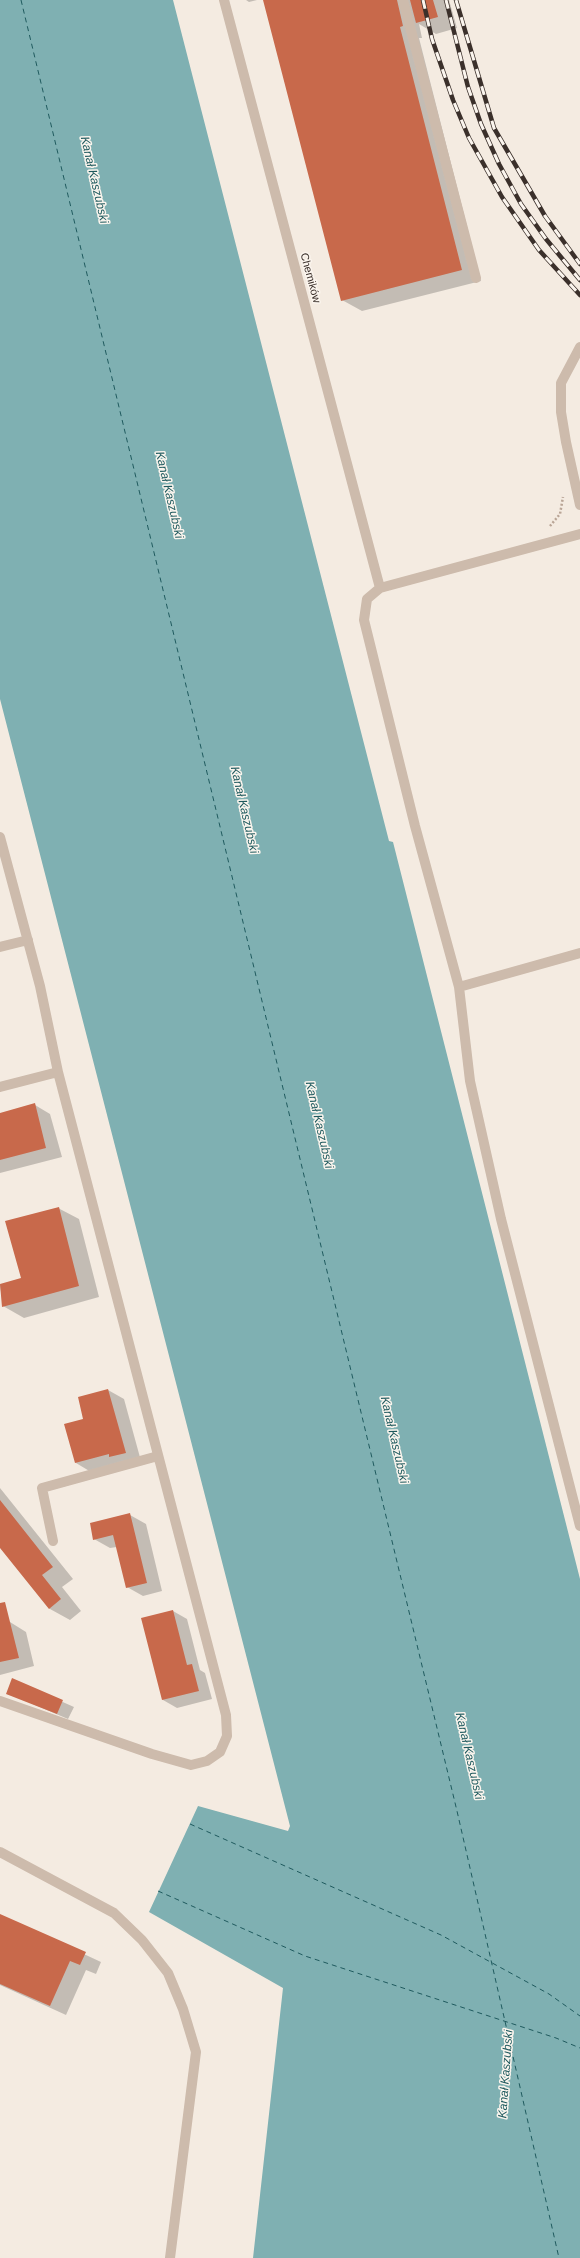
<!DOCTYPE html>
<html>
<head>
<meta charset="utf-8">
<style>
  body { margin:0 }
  canvas { display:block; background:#f4ebe1 }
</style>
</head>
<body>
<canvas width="580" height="2258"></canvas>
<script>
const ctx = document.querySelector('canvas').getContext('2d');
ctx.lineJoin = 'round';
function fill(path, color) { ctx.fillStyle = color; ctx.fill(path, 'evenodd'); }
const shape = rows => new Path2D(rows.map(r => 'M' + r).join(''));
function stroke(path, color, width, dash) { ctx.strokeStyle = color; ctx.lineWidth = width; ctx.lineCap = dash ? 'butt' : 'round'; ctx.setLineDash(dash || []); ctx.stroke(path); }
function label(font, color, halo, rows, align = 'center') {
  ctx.font = font + ' Helvetica,sans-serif'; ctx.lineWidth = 3; ctx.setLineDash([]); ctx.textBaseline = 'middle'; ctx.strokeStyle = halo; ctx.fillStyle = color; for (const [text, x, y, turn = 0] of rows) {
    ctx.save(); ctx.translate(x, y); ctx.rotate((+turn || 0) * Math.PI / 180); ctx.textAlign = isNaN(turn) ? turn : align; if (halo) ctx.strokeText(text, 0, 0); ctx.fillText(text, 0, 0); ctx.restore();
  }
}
const water = shape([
  [0,0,173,0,389,841,393,842,580,1579,580,2258,253,2258,283,1988,149,1912,198,1806,288,1831,290,1826,0,699]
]);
const shadow = shape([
  [246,0,257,0,249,2],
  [264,0,449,0,457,28,436,34,419,24,422,38,419,38,481,281,362,311,342,300],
  [35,1105,50,1114,62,1157,0,1173,0,1114],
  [58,1208,79,1219,99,1297,24,1318,3,1306,0,1285,22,1279],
  [108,1390,124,1399,141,1461,91,1472,76,1463,85,1420],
  [0,1488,73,1579,62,1587,81,1611,70,1620,50,1609,0,1547],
  [130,1515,146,1524,162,1591,143,1596,127,1587,117,1547,110,1548,94,1539],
  [173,1611,187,1619,200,1670,205,1673,212,1699,177,1708,163,1700],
  [10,1622,26,1632,34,1666,0,1675,0,1625],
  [13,1680,74,1707,68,1719,7,1693],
  [0,1915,101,1962,96,1974,86,1970,66,2015,0,1985]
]);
const ferry = shape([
  [21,0,457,1811,559,2258],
  [190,1824,441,1935,549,1994,580,2016],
  [158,1891,305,1956,556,2038,580,2048]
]);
const building = shape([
  [263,0,397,0,403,26,400,27,462,270,341,301],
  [410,0,433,0,438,17,416,23],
  [35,1103,46,1148,0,1160,0,1113],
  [59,1207,79,1286,2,1307,0,1284,21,1278,5,1221],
  [108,1389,126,1453,109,1457,109,1454,75,1463,64,1424,83,1419,78,1397],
  [0,1500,53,1567,42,1575,61,1599,49,1609,0,1548],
  [130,1513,147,1583,126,1588,113,1535,93,1540,90,1523],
  [5,1602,19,1658,0,1662,0,1603],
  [173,1610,187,1665,192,1664,199,1691,162,1700,141,1618],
  [12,1678,63,1700,57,1714,6,1694],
  [0,1914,86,1952,80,1965,70,1961,50,2006,0,1984]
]);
const path = shape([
  [550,526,560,514,563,497]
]);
const minor = shape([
  [224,0,380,588],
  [403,0,476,278],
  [580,347,561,383,561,412,566,442,580,505],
  [580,534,380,588,367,599,364,620,415,826,459,987,470,1081,501,1219,580,1526],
  [0,837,40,986,58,1072,226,1715,227,1736,220,1752,207,1761,191,1765,152,1754,0,1701],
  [0,947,28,940],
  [459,987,580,953],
  [0,1087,58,1072],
  [53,1541,42,1488,158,1456],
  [0,1852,114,1913,142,1940,168,1973,183,2009,196,2052,170,2258]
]);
const rail = shape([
  [423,0,432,39,453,100,469,138,502,197,539,250,580,295],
  [446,0,468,87,481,124,499,164,521,204,546,239,580,280],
  [456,0,494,128,545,216,580,264]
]);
const streetNames = [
  ["Chemików",310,278,75]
];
const waterNames = [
  ["Kanał Kaszubski",94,180,77],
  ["Kanał Kaszubski",169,495,77],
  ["Kanał Kaszubski",244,810,77],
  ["Kanał Kaszubski",319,1125,77],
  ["Kanał Kaszubski",394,1440,77],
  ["Kanał Kaszubski",469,1756,77],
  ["Kanał Kaszubski",506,2074,-86]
];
fill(water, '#7fb0b2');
fill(shadow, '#0003');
stroke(ferry, '#1f5a5e', 1, [5, 4]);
fill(building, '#c8694b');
stroke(path, '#b9a596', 2.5, [2, 2]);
stroke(minor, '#cdbbac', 10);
stroke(rail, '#3b302b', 4.5);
stroke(rail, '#fbf5ee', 3, [9]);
label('11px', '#3b302b', '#fbf5ee', streetNames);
label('italic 12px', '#1f5a5e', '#fbf5ee', waterNames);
</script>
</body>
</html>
